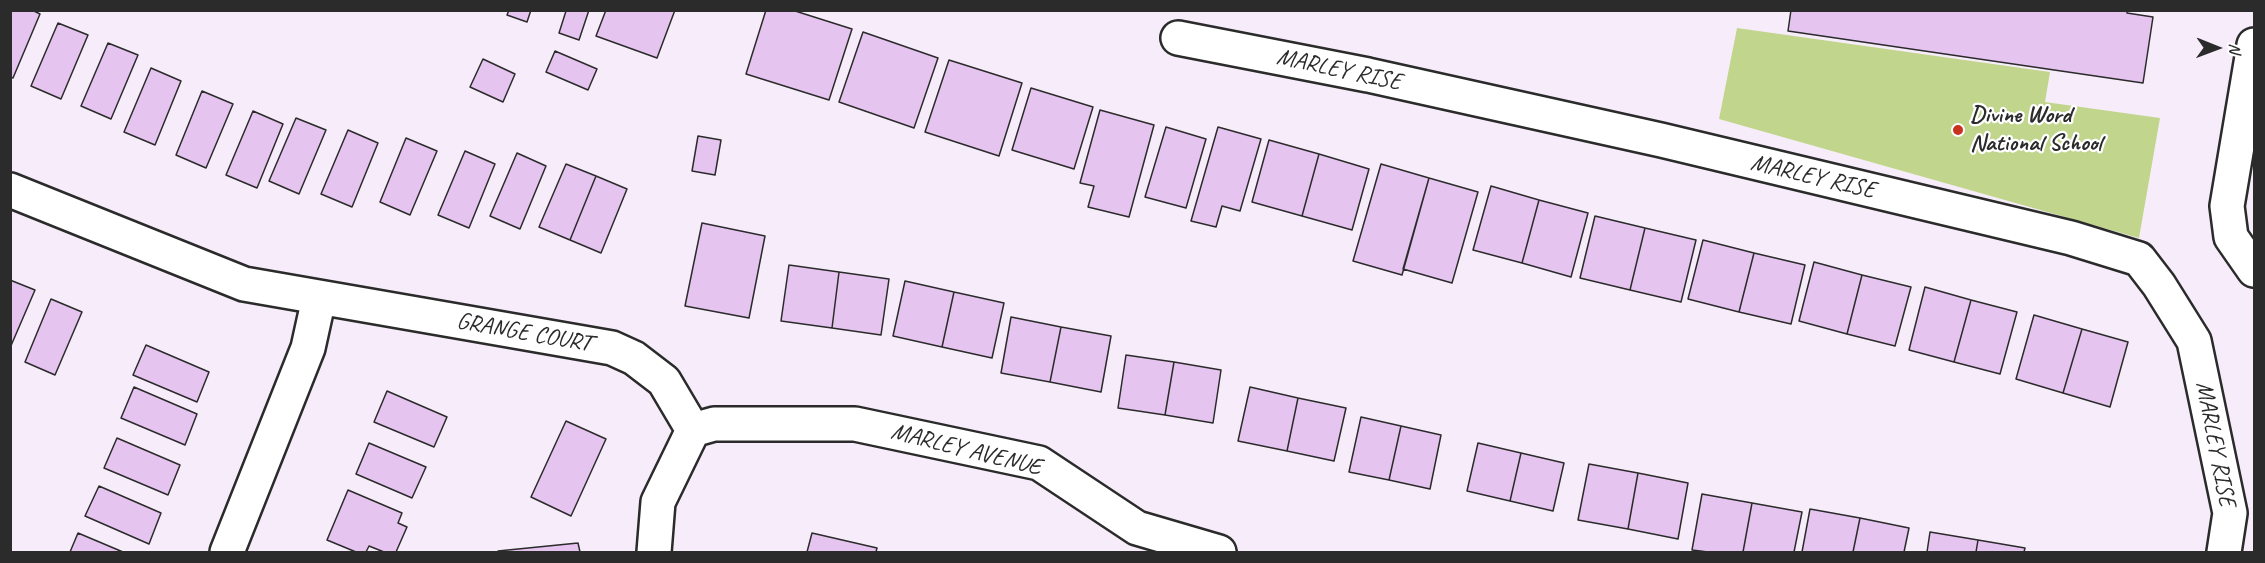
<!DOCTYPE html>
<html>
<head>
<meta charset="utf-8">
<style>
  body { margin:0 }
  #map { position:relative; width:2265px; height:563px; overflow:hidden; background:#f7edfa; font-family:Caveat,sans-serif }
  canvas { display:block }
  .frame { position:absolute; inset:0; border:12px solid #2b2b2b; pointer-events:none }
  .north { position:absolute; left:2187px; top:18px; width:60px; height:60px; -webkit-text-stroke:4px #fff; paint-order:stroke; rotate:91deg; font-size:16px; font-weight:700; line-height:24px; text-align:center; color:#2b2b2b }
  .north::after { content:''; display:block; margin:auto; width:21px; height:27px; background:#2b2b2b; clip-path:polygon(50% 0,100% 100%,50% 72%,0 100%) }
</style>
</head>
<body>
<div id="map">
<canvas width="2265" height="563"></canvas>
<div class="frame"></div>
<div class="north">N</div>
</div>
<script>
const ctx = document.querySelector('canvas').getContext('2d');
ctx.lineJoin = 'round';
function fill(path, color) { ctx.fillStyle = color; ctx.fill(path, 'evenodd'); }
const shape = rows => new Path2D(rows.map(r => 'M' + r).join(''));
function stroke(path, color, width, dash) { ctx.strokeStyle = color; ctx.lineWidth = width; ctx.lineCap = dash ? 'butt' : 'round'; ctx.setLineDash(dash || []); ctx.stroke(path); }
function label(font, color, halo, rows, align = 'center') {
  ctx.font = font + ' Caveat,sans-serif'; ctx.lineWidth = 4.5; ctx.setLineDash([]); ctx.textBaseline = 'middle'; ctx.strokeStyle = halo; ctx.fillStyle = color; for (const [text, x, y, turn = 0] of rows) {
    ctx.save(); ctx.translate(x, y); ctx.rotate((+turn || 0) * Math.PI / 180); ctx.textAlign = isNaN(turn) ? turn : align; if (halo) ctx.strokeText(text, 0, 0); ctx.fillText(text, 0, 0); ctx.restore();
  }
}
const green = shape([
  [1737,28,2050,72,2045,102,2160,118,2139,238,1719,119]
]);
const building = shape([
  [10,10,32,10,40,14,13,78,10,77,10,10],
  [509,10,531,10,527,22,507,15,509,10],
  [564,10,589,10,579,40,559,33,566,11,564,10],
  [606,10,675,10,657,58,596,36,606,10],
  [766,10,792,10,852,29,829,100,746,74,766,10],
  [1791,10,2127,10,2127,13,2153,17,2143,83,1788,31,1791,10],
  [58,23,88,35,61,99,31,86,58,23],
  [863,32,938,58,914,128,839,102,863,32],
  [108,43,138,55,111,119,81,106,108,43],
  [555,51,597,69,588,90,546,72,555,51],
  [483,59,515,74,503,102,470,87,483,59],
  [949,60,1022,83,999,156,925,132,949,60],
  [151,68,181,81,155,145,124,132,151,68],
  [1031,88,1093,107,1074,169,1012,150,1031,88],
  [202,91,233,104,206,168,176,155,202,91],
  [1100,110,1154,125,1129,217,1088,207,1094,186,1080,183,1100,110],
  [253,111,283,124,257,188,226,175,253,111],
  [296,118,326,130,299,194,269,181,296,118],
  [1166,127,1206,139,1186,208,1145,197,1166,127],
  [1218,127,1261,139,1240,211,1222,206,1216,227,1191,221,1218,127],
  [348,130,378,143,352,207,321,194,348,130],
  [698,136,721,140,715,175,692,171,698,136],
  [406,138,437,151,410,215,380,202,406,138],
  [1269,140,1319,154,1302,216,1252,202,1269,140],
  [465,151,495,164,469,228,438,215,465,151],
  [517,153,546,166,520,229,490,216,517,153],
  [1319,154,1369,169,1352,230,1302,216,1319,154],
  [566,164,596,176,570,240,539,227,566,164],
  [1381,164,1429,178,1402,275,1353,261,1381,164],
  [596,176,627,189,601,253,570,240,596,176],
  [1429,178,1478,192,1452,283,1403,269,1429,178],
  [1491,186,1539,200,1522,263,1473,250,1491,186],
  [1539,200,1588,213,1571,277,1522,263,1539,200],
  [1595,216,1645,228,1630,290,1580,278,1595,216],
  [702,223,765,236,749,318,685,306,702,223],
  [1645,228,1696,240,1681,302,1630,290,1645,228],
  [1703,240,1754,253,1739,312,1688,299,1703,240],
  [1754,253,1805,265,1791,324,1739,312,1754,253],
  [1814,262,1862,275,1847,334,1799,321,1814,262],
  [789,265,839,272,832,328,781,321,789,265],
  [839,272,889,279,881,335,832,328,839,272],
  [1862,275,1911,287,1895,346,1847,334,1862,275],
  [10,280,35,290,10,348,10,280],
  [905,281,954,292,942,347,893,336,905,281],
  [1925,287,1971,300,1954,362,1909,350,1925,287],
  [954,292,1004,303,992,358,942,347,954,292],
  [51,299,82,312,55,375,25,362,51,299],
  [1971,300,2017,312,2000,374,1954,362,1971,300],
  [2034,315,2082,329,2063,393,2016,379,2034,315],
  [1011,317,1061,327,1050,382,1001,373,1011,317],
  [1061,327,1111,336,1101,392,1050,382,1061,327],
  [2082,329,2128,342,2110,407,2063,393,2082,329],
  [146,345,209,372,197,402,133,375,146,345],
  [1126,355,1174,362,1165,415,1118,408,1126,355],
  [1174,362,1221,370,1213,423,1165,415,1174,362],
  [134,387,197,414,185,445,121,418,134,387],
  [1250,387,1298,398,1287,451,1238,441,1250,387],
  [387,391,447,417,434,447,374,422,387,391],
  [1298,398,1346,408,1334,461,1287,451,1298,398],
  [1361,417,1401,426,1389,480,1349,472,1361,417],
  [566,421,606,439,571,516,531,497,566,421],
  [1401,426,1441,435,1430,489,1389,480,1401,426],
  [117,438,180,465,168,495,104,468,117,438],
  [369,443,426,467,412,498,356,474,369,443],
  [1478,443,1521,453,1510,501,1467,491,1478,443],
  [1521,453,1564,463,1553,511,1510,501,1521,453],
  [1589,464,1638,473,1628,529,1578,520,1589,464],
  [1638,473,1688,483,1678,539,1628,529,1638,473],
  [99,486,161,513,149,544,85,516,99,486],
  [348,490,402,513,398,523,407,527,396,552,384,552,369,546,366,552,356,552,327,540,348,490],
  [1702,494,1752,503,1743,552,1708,552,1692,550,1702,494],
  [1752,503,1802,512,1794,552,1743,552,1752,503],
  [1810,509,1860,518,1853,552,1802,552,1810,509],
  [1860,518,1909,528,1904,552,1853,552,1860,518],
  [1930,532,1978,540,1976,552,1927,552,1930,532],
  [78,533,123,552,70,552,78,533],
  [812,533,877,548,876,552,807,552,812,533],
  [1978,540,2025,548,2024,552,1976,552,1978,540],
  [578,543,580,552,499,552,498,551,578,543]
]);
const minor = shape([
  [1178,38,1368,75,1661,140,2071,238,2139,259,2159,285,2194,341,2230,513,2224,552],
  [2254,45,2227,206,2231,237,2254,270],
  [10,190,244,284,612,348,634,358,664,381,693,430],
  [693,430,714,424,855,424,1039,463,1137,528,1219,552],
  [227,552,308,348,319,298],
  [654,552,658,502,693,430]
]);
const markers = [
  [1958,130,6,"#c8321e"]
];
const streetNames = [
  ["MARLEY RISE",1339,70,12],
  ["MARLEY RISE",1813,177,13],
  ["GRANGE COURT",524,333,10],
  ["MARLEY RISE",2215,444,79],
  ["MARLEY AVENUE",966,450,14]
];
const poiNames = [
  ["Divine Word",1970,116],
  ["National School",1970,144]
];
fill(green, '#c1d68c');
fill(building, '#e5c4f0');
stroke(building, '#2b2b2b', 1.5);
stroke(minor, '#2b2b2b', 38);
stroke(minor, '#fff', 33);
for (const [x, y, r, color] of markers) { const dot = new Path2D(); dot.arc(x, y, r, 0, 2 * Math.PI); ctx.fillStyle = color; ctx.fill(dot); stroke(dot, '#fff', 2); }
label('24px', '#2b2b2b', '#fff', streetNames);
label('bold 24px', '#2b2b2b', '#fff', poiNames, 'left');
</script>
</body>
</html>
